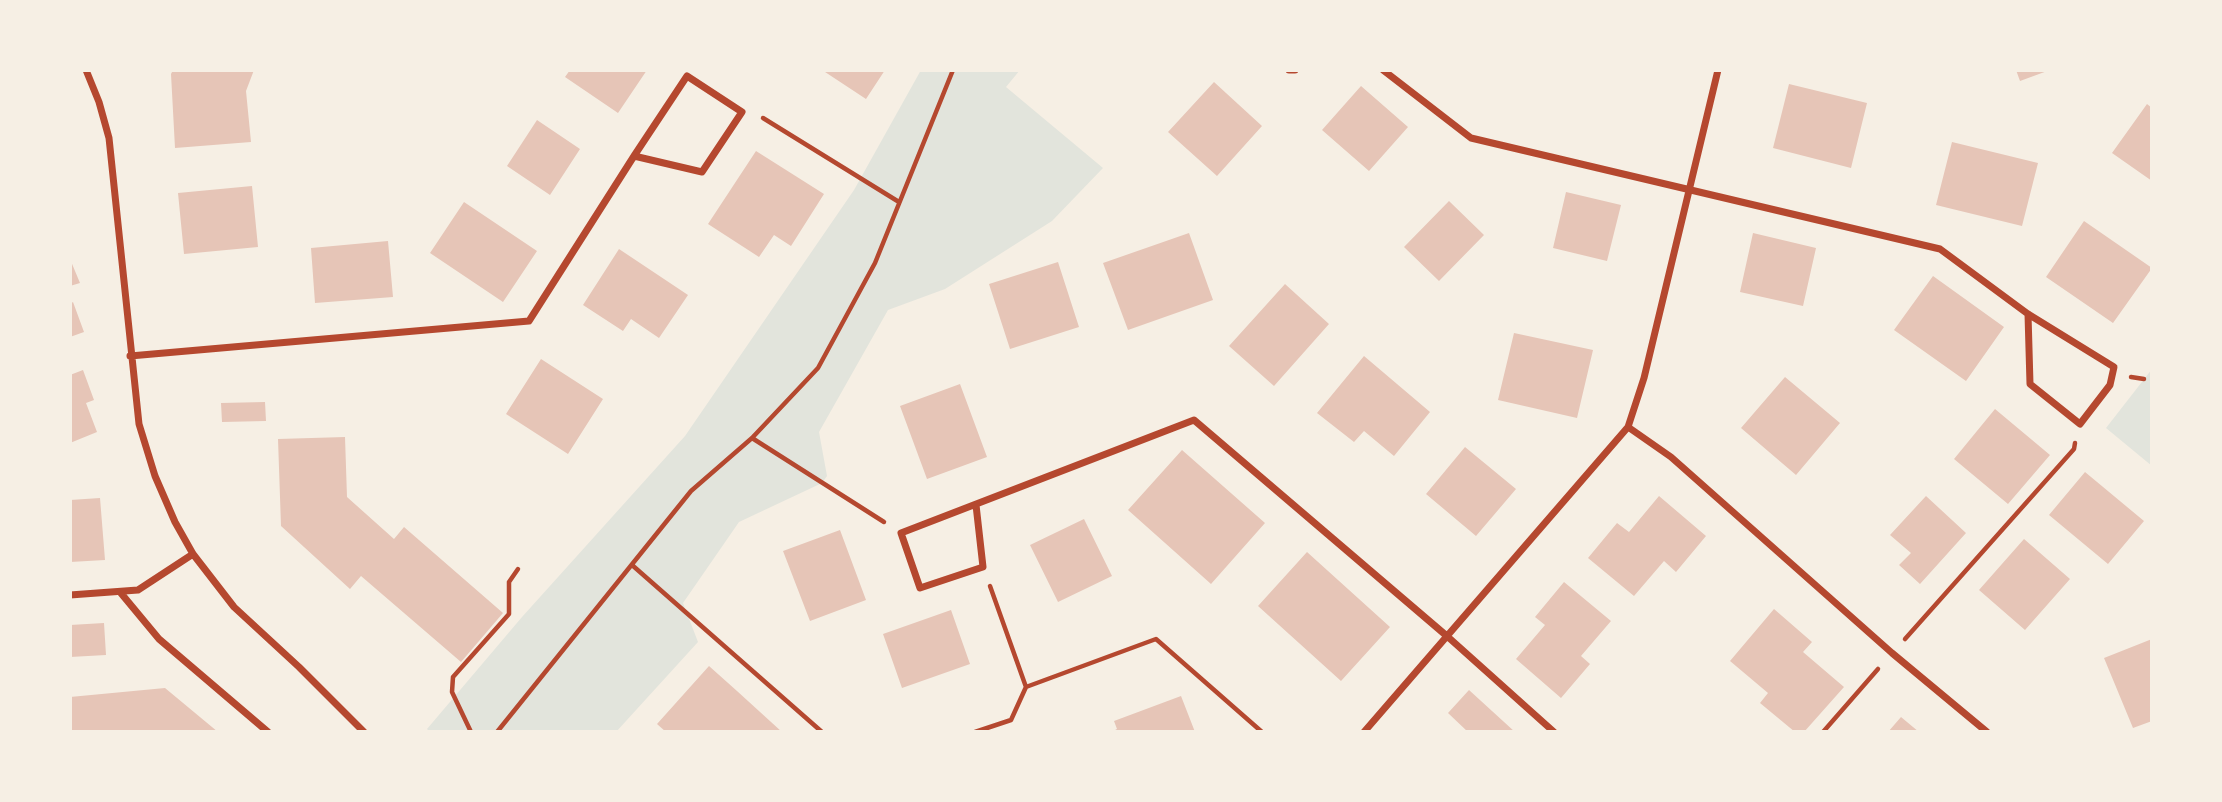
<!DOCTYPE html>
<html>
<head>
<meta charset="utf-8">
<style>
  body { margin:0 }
  #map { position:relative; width:2222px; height:802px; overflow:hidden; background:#f6efe4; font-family:"Fira Sans",sans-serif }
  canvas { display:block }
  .frame { position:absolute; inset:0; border:72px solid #f6efe4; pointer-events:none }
</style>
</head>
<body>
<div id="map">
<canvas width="2222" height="802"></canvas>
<div class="frame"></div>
</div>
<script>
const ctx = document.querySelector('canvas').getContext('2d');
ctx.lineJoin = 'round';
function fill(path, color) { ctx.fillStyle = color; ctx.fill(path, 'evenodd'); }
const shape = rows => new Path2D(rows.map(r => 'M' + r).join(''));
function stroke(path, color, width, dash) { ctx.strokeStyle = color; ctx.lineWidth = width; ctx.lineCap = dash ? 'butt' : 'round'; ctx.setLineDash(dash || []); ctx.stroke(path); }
const green = shape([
  [921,70,1020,70,1006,87,1103,168,1052,221,945,289,888,310,819,432,827,476,822,483,739,522,683,603,698,642,616,732,430,732,427,729,522,617,685,436,854,190],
  [2152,369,2152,466,2106,428]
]);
const building = shape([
  [173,70,254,70,246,91,251,142,175,148,171,74],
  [570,70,647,70,618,113,565,77],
  [822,70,885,70,866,99],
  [2016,70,2050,70,2020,81],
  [1214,82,1262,126,1217,176,1168,132],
  [1789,84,1867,103,1851,168,1773,148],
  [1361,86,1408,127,1369,171,1322,130],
  [2147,104,2152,108,2152,181,2112,153],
  [537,120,580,149,550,195,507,166],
  [1952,142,2038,163,2022,226,1936,205],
  [756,151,824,194,791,246,774,235,759,257,708,224],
  [252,186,258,247,184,254,178,193],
  [1566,192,1621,205,1607,261,1553,248],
  [1449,201,1484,235,1439,281,1404,247],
  [464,202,537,251,503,302,430,253],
  [2084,221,2152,268,2113,323,2046,277],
  [1189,233,1213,300,1128,330,1103,263],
  [1753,233,1816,248,1803,306,1740,292],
  [388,241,393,297,315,303,311,248],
  [619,249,688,295,659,338,631,319,623,331,583,305],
  [70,259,80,283,70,286],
  [1058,262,1079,327,1010,349,989,284],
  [1933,276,2004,327,1966,381,1894,330],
  [1285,284,1329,324,1274,386,1229,346],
  [73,302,84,332,70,337,70,304],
  [1514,333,1593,350,1577,418,1498,400],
  [1364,356,1430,412,1394,456,1364,431,1354,442,1317,413],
  [541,359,603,399,568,454,506,414],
  [83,370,94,400,86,403,97,432,70,443,70,375],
  [1785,377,1840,423,1796,475,1741,428],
  [960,384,987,457,927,479,900,406],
  [265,402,266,421,222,422,221,403],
  [1995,409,2050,455,2008,504,1954,459],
  [345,437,347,497,394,539,404,527,503,613,461,662,361,576,350,589,281,526,278,439],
  [1465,447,1516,489,1476,536,1426,494],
  [1182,450,1265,523,1211,584,1128,510],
  [2085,472,2144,521,2108,564,2049,515],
  [1659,496,1706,536,1676,572,1664,561,1634,596,1588,558,1617,523,1629,532],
  [1926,496,1966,533,1920,584,1899,565,1911,553,1890,535],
  [100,498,105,560,70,562,70,500],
  [1084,519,1112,576,1058,602,1030,545],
  [840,530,866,600,810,621,783,551],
  [2024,539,2070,579,2025,630,1979,590],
  [1307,552,1390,627,1341,681,1258,606],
  [1564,582,1611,621,1581,656,1590,664,1561,698,1516,659,1545,625,1535,617],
  [1774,609,1812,642,1803,652,1844,687,1804,732,1795,732,1760,703,1768,693,1730,661],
  [951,610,970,664,902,688,883,634],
  [104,623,106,655,70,657,70,625],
  [2152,639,2152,721,2133,728,2104,658],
  [709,666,737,691,782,732,666,732,657,724],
  [165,688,218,732,70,732,70,697],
  [1469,690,1515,732,1468,732,1448,713],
  [1181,696,1195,732,1111,732,1117,729,1114,721],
  [1901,717,1919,732,1888,732]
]);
const path = shape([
  [763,118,899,202],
  [2131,377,2144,379],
  [752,438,884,522],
  [632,565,822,732],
  [990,586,1026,687],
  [1905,639,2074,449,2075,443],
  [471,732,452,692,453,677,509,614,509,582,518,569],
  [497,732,691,491,752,438,818,368,875,263,953,70],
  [975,732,1011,720,1026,687,1156,639,1262,732],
  [1823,732,1878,669]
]);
const minor = shape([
  [86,70,99,102,109,138,139,424,155,476,175,522,193,554,234,607,299,667,364,732],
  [1289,70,1295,70],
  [1383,70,1471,138,1940,249,2028,314,2114,367,2110,385,2080,424,2030,384,2028,314],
  [130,356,529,321,634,156,687,76,742,112,702,172,634,156],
  [1628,427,1644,378,1718,70],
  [976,505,983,567,920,588,901,533,1194,420,1448,637,1554,732],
  [120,592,159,639,268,732],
  [70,595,138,590,193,554],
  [1364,732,1628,427,1671,457,1892,653,1987,732]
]);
fill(green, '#e2e4dc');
fill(building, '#e6c5b7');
stroke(path, '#b5482f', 4.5);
stroke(minor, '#b5482f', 7);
</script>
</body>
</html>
